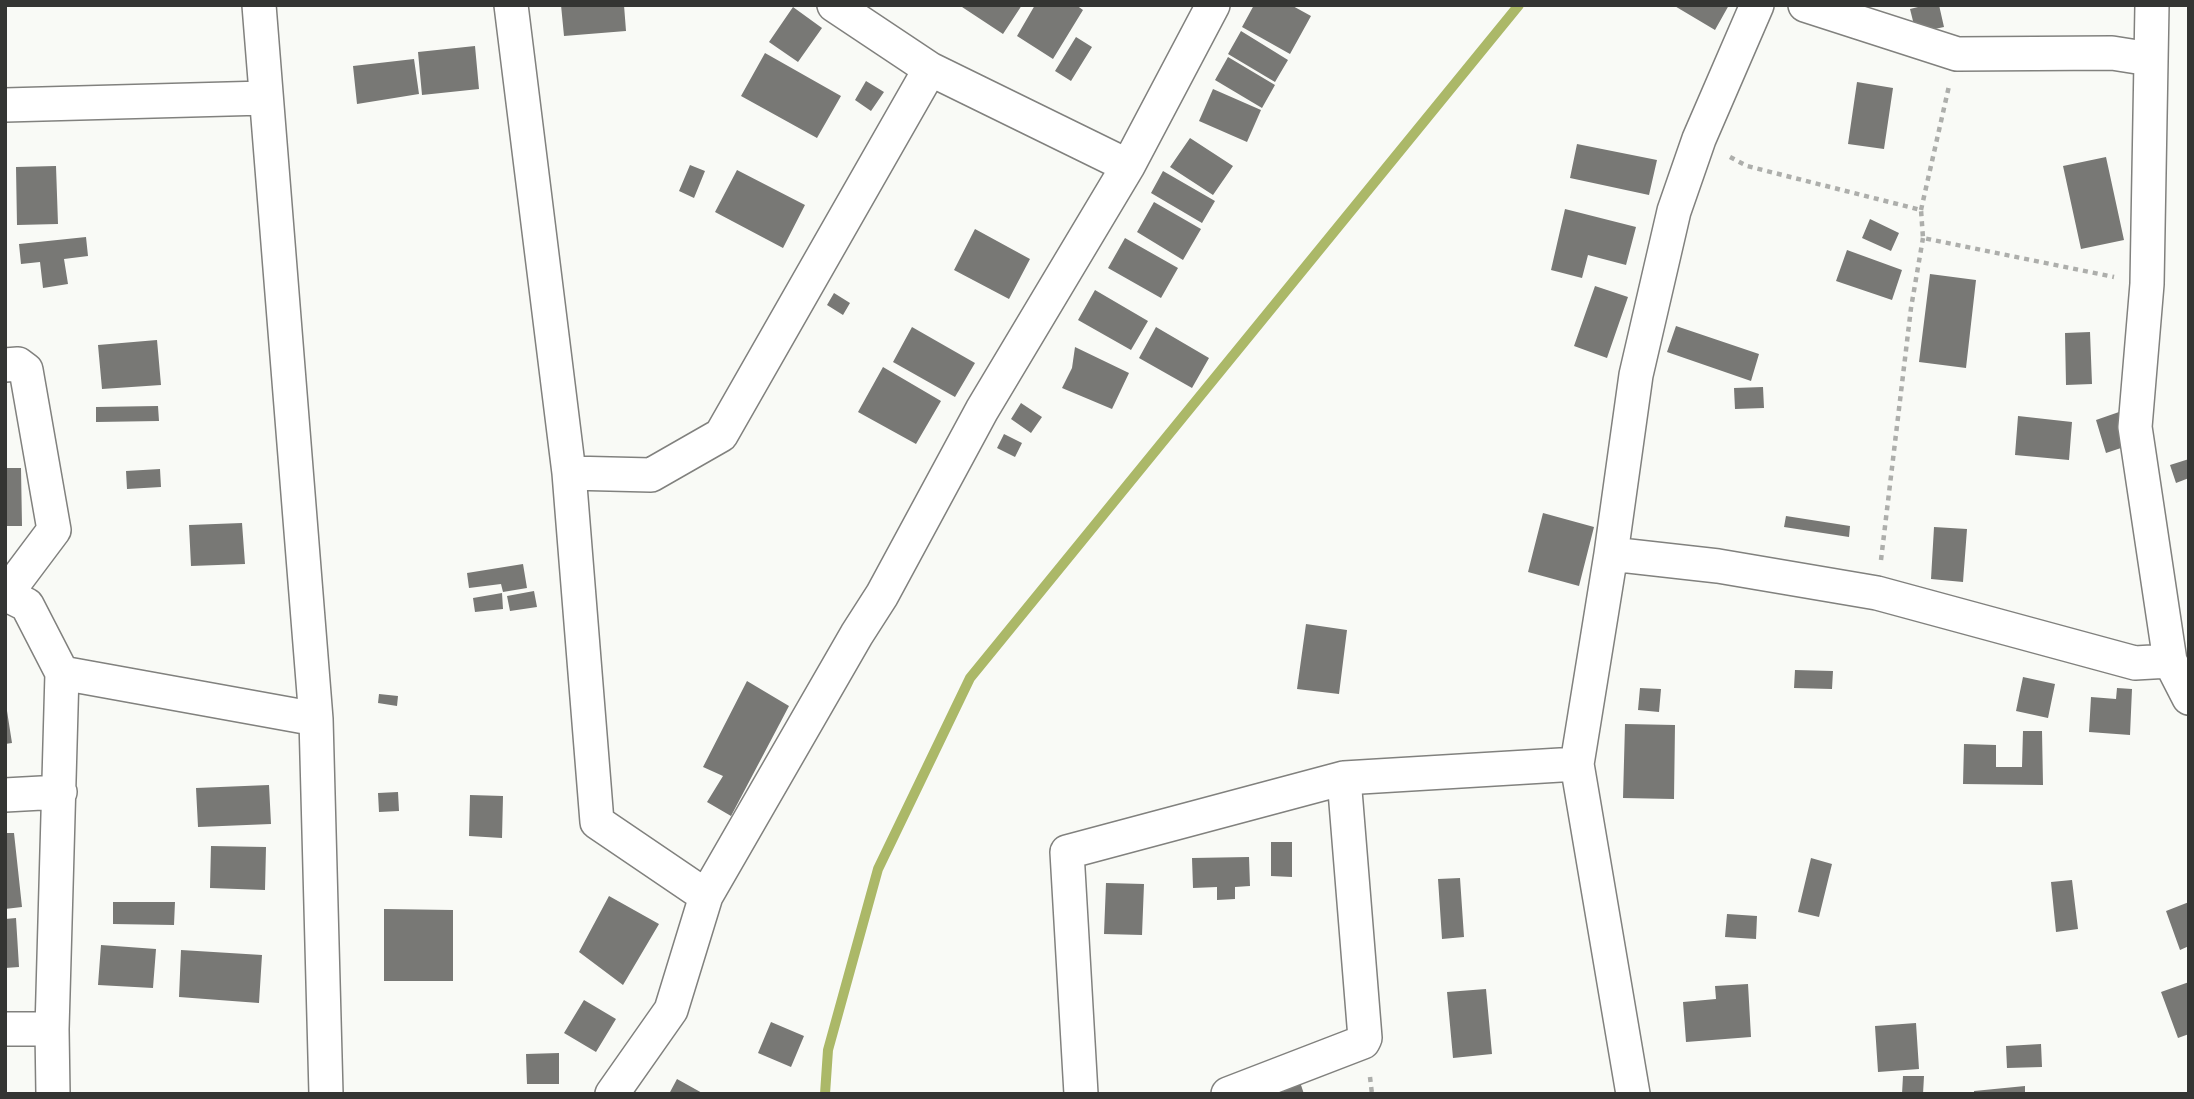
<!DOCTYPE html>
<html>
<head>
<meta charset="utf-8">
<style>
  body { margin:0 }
  #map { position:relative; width:2194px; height:1099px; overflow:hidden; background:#f9faf6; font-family:Barlow,sans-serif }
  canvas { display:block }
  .frame { position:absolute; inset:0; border:7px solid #343533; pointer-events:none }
</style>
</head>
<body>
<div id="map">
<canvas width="2194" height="1099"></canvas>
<div class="frame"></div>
</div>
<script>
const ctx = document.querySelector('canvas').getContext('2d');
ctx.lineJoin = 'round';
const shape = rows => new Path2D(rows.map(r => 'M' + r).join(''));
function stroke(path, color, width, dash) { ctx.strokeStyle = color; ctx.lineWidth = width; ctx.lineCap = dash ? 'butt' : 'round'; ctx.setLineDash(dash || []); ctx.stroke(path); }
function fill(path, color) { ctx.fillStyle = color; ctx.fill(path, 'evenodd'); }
const stream = shape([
  [825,1094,828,1050,878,869,970,678,1519,5]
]);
const building = shape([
  [561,5,624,5,626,31,564,36],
  [959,5,1022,5,1003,34],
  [1035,5,1076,5,1083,10,1053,59,1017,36],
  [1254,5,1291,5,1311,16,1290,54,1242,27],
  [1673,5,1729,5,1715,30],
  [1926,5,1939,5,1944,27,1916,33,1910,9],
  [793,7,822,28,798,62,769,42],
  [1241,31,1288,60,1275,82,1228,54],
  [1076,37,1092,47,1071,81,1055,71],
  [475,46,479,89,422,95,418,52],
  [765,53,841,96,817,138,741,96],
  [1228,57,1275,85,1262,108,1215,80],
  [414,59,419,94,357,104,353,66],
  [866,81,884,92,871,111,855,100],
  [1857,82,1893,88,1884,149,1848,144],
  [1213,89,1261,110,1247,142,1199,121],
  [1190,138,1233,166,1213,195,1170,167],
  [1577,144,1657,160,1649,195,1570,178],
  [2106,157,2124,240,2081,249,2063,166],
  [690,165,705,171,694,198,679,191],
  [56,166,58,224,17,225,16,167],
  [737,170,805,205,783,248,715,212],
  [1163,171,1215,201,1202,223,1151,193],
  [1154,202,1201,229,1183,260,1137,232],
  [1565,209,1636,227,1626,265,1588,255,1582,278,1551,270],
  [1870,219,1899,233,1891,251,1862,238],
  [975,229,1030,259,1009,299,954,270],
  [86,237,88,256,64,259,68,284,43,288,40,262,21,264,19,244],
  [1125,238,1178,268,1161,298,1108,268],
  [1847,250,1902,270,1892,300,1836,281],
  [1930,274,1976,280,1966,368,1919,362],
  [1595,286,1628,297,1607,358,1574,346],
  [1095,290,1148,321,1131,350,1078,320],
  [834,293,850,303,843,315,827,305],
  [1676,326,1759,354,1751,381,1667,352],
  [912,327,975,363,955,397,893,362],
  [1156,327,1209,358,1192,388,1139,358],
  [2090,332,2092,384,2066,385,2065,333],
  [157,340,161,385,102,389,98,345],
  [1075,347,1129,373,1112,409,1062,388,1072,368],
  [883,367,941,401,916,444,858,412],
  [1763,387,1764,408,1735,409,1734,388],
  [1021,403,1042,417,1031,433,1011,419],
  [158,406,159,421,96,422,96,407],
  [2119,412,2130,445,2106,453,2096,420],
  [2018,416,2072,422,2069,460,2015,455],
  [1004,434,1022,443,1015,457,997,448],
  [2189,459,2189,478,2176,483,2170,465],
  [5,468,21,468,22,526,5,526],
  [160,469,161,487,127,489,126,471],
  [1543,513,1594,527,1579,586,1528,572],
  [1786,516,1850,526,1849,537,1784,527],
  [242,523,245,564,191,566,189,525],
  [1934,527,1967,529,1963,582,1931,579],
  [523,564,527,588,503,592,501,584,469,588,467,573],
  [534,591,537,607,510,611,507,596],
  [502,593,503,609,475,612,473,598],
  [1306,624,1347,630,1339,694,1297,689],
  [1795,670,1833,671,1832,689,1794,688],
  [2023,677,2055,684,2048,718,2016,711],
  [747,681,789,706,731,816,707,802,723,776,703,767],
  [1640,688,1661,689,1659,712,1638,710],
  [2117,688,2132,689,2130,735,2089,732,2091,697,2116,699],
  [379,694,398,696,397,706,378,703],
  [5,698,12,743,5,744],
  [1625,724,1675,725,1674,799,1623,798],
  [2023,731,2042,731,2043,785,1963,784,1964,744,1996,745,1996,767,2022,767],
  [269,785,271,824,198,827,196,788],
  [398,792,399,811,379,812,378,793],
  [470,795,503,796,502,838,469,836],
  [5,833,14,833,22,907,5,909],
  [1271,842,1292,842,1292,877,1271,876],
  [211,846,266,847,265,890,210,888],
  [1249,857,1250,886,1235,887,1235,899,1217,900,1217,887,1193,888,1192,858],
  [1811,858,1832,864,1819,917,1798,912],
  [1460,878,1464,937,1442,939,1438,879],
  [2072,880,2078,929,2056,932,2051,882],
  [1106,883,1144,884,1142,935,1104,934],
  [609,896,659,924,623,985,579,952],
  [113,902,175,902,174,925,113,924],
  [2189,902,2189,946,2180,950,2166,911],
  [384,909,453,910,453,981,384,981],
  [1727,914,1757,916,1756,939,1725,937],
  [16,918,19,967,5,968,5,919],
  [101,945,156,949,153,988,98,985],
  [181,950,262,955,259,1003,179,997],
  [2189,982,2189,1034,2178,1038,2161,992],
  [1748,984,1751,1037,1686,1042,1683,1002,1716,999,1715,986],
  [1486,989,1492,1054,1453,1058,1447,992],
  [584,1000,616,1019,596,1052,564,1033],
  [771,1022,804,1036,791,1067,758,1053],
  [1916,1023,1919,1069,1878,1072,1875,1026],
  [2041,1044,2042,1067,2007,1068,2006,1046],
  [559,1053,559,1084,527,1084,526,1054],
  [1903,1076,1924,1076,1923,1094,1902,1094],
  [677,1079,704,1094,669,1094],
  [1300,1082,1304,1094,1284,1094,1282,1087],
  [2025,1086,2025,1094,1974,1094,1974,1091]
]);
const path = shape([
  [1730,157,1747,166,1921,210,1923,238,2114,277],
  [1921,210,1949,86],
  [1881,560,1911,308,1923,238],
  [1370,1077,1372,1094]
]);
const minor = shape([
  [259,5,316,719,326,1094],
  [511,5,569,473,597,822,706,896],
  [834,5,930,69,1128,166],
  [1805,5,1957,54,2112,53,2150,59],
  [2152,5,2147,284,2135,427,2170,661,2189,698],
  [5,105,265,98],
  [5,365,18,364,26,370,54,530,6,594],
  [569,473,651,475,721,435,930,69],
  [1611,554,1718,566,1877,593,2135,663,2170,661],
  [5,594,27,605,62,673,52,1029,53,1094],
  [62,673,316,719],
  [5,795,60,792],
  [5,1029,52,1029],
  [612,1094,671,1010,706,896,857,634,882,595,982,410,1128,166,1213,5],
  [1081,1094,1067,852,1344,778,1577,764],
  [1228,1094,1363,1042,1365,1038,1344,778],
  [1633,1094,1577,764,1611,554,1636,375,1674,211,1699,139,1757,5]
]);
stroke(stream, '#abb868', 10);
fill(building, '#787875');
stroke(minor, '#81817e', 36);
stroke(path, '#adaeab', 4.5, [5, 5]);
stroke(minor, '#fff', 33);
</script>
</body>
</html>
